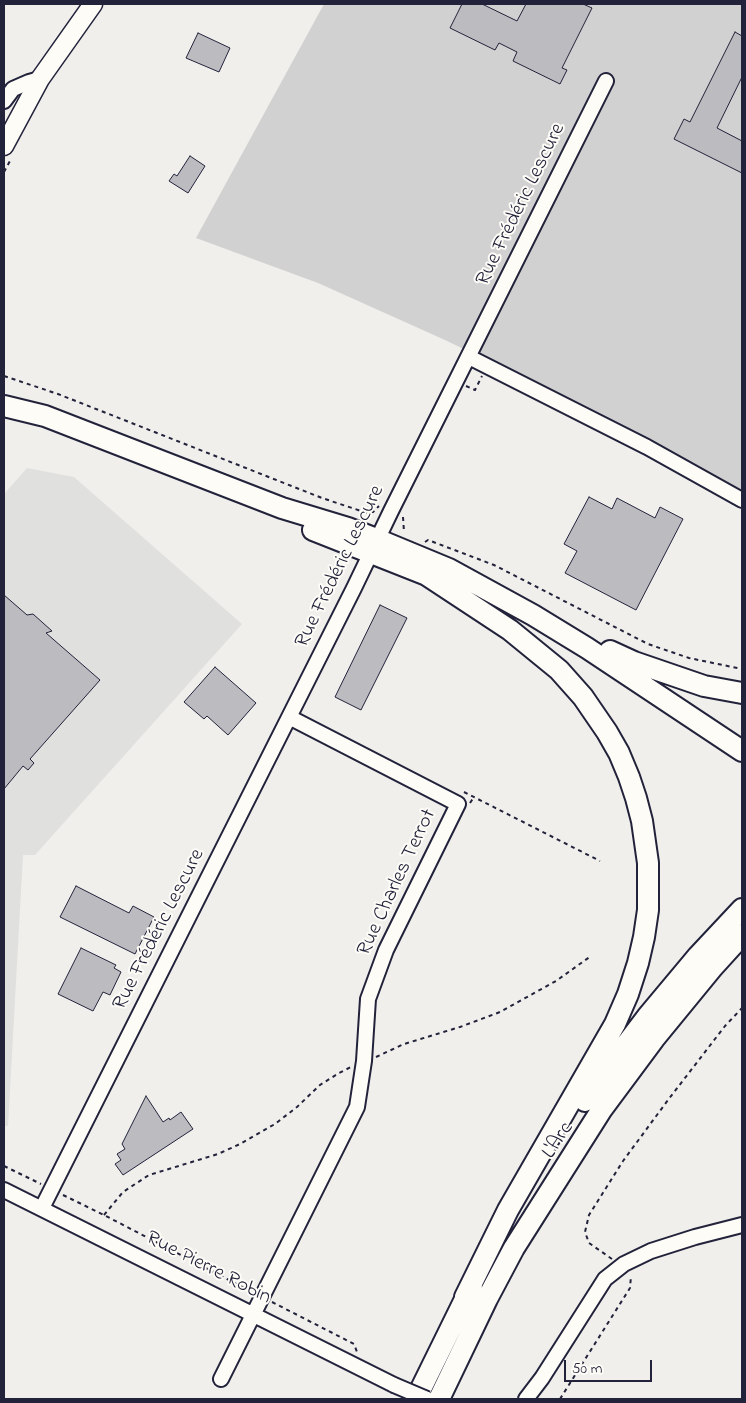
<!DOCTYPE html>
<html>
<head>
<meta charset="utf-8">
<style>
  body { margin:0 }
  #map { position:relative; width:746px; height:1403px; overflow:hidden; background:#f0efec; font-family:"Indie Flower",sans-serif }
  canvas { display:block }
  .frame { position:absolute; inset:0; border:5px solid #22223b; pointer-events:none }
  .scale { position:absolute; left:564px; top:1360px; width:88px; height:22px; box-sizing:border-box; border:2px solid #22223b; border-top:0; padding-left:6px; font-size:15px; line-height:18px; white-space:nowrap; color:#22223b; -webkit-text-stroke:4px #fdfcf7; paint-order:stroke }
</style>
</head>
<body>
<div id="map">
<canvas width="746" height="1403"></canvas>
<div class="frame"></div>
<div class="scale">50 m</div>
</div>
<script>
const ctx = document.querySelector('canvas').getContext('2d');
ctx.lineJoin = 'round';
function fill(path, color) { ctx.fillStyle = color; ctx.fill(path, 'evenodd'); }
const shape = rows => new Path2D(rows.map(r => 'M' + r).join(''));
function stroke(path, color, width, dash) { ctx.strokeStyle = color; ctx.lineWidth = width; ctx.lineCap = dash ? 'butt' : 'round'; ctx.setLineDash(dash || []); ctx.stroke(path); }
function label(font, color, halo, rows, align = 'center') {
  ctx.font = font + ' "Indie Flower",sans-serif'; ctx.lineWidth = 4; ctx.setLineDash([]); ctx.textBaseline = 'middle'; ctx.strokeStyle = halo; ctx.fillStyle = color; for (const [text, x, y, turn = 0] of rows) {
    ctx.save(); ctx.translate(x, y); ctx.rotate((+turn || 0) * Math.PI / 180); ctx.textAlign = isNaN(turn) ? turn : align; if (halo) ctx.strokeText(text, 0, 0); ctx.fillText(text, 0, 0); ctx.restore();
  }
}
const built = shape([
  [27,468,74,477,242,624,35,855,23,855,8,1126,4,1126,4,494]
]);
const green = shape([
  [324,4,742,4,742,493,497,365,445,340,318,283,196,238]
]);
const building = shape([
  [462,4,482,4,517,21,526,4,583,4,592,8,562,68,567,70,560,84,513,61,517,52,499,43,495,50,450,28,462,4],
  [735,32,742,36,742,77,717,128,742,141,742,173,674,139,684,119,690,122,735,32],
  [198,33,230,48,219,72,186,58,198,33],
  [190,156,205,166,188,193,169,181,174,174,177,176,190,156],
  [589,497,612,509,617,498,655,518,660,507,683,519,636,610,565,573,577,551,564,544,589,497],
  [4,595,27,615,33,614,52,631,46,633,100,680,30,759,34,763,28,770,23,766,4,789,4,595],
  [380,605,407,618,361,710,335,697,380,605],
  [215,667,256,703,228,735,207,716,204,719,184,702,215,667],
  [76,886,129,913,133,906,154,917,135,954,60,917,76,886],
  [81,948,116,965,114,968,121,972,110,995,103,992,93,1011,58,994,81,948],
  [146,1096,163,1122,169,1118,170,1120,181,1112,193,1129,123,1175,115,1164,121,1160,117,1154,125,1149,122,1144,146,1096]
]);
const path = shape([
  [4,172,11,159],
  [4,376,58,394,322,498,367,513,373,512,379,506],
  [466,386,475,390,482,376],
  [403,517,404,532],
  [425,542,428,540,494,565,648,644,689,658,742,669],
  [464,792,600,861],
  [470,803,474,797],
  [376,1057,404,1044,460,1027,500,1012,556,981,591,956],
  [4,1166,41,1184],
  [63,1195,104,1215,250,1291],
  [104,1215,123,1192,149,1175,218,1154,240,1144,275,1124,297,1107,320,1085,339,1073,351,1067],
  [612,1259,589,1243,585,1232,589,1215,623,1161,668,1100,725,1026,742,1008],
  [272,1302,354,1344,357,1352],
  [560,1399,630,1288,631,1276]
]);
const minor = shape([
  [4,101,13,89,29,82,40,79],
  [469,357,647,447,742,500],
  [4,1190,394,1385],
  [42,1208,354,588,391,511,606,81],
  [221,1379,357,1107,364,1061,368,999,386,950,458,804,289,717],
  [526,1399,542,1378,605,1279,624,1264,651,1251,695,1237,742,1225]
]);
const major = shape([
  [4,146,40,79,93,4]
]);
const highway = shape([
  [4,406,45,416,282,508,348,528,379,540,449,569,533,615,587,648,742,751],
  [313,530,437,579],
  [425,574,510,630,559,670,583,697,607,732,619,753,629,777,636,798,642,821,648,863,648,910,644,937,638,963,628,994,615,1024,508,1210,465,1297],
  [610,651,634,662,704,686,742,693],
  [585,1101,599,1080,647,1017,698,956,742,909],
  [416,1399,472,1285],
  [439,1399,487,1299,514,1248,602,1109,654,1039,713,967,742,935]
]);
const minorBridge = shape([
  [394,1385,427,1399]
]);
const streetNames = [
  ["Rue Frédéric Lescure",522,205,-64],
  ["Rue Frédéric Lescure",341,567,-64],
  ["Rue Charles Terrot",398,883,-65],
  ["Rue Frédéric Lescure",160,930,-63],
  ["L'Arc",559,1141,-57],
  ["Rue Pierre Robin",208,1269,27]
];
fill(built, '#e0e0df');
fill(green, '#d2d1d1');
fill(building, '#bcbcc0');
stroke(building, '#22223b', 1);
stroke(minor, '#22223b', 18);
stroke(major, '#22223b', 21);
stroke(highway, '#22223b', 24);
stroke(path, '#22223b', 2, [4, 4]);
stroke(minor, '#fdfcf7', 14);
stroke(major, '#fdfcf7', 18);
stroke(highway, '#fdfcf7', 20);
stroke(minorBridge, '#22223b', 18, []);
stroke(minorBridge, '#fdfcf7', 14);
label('21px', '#22223b', '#fdfcf7', streetNames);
</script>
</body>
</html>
